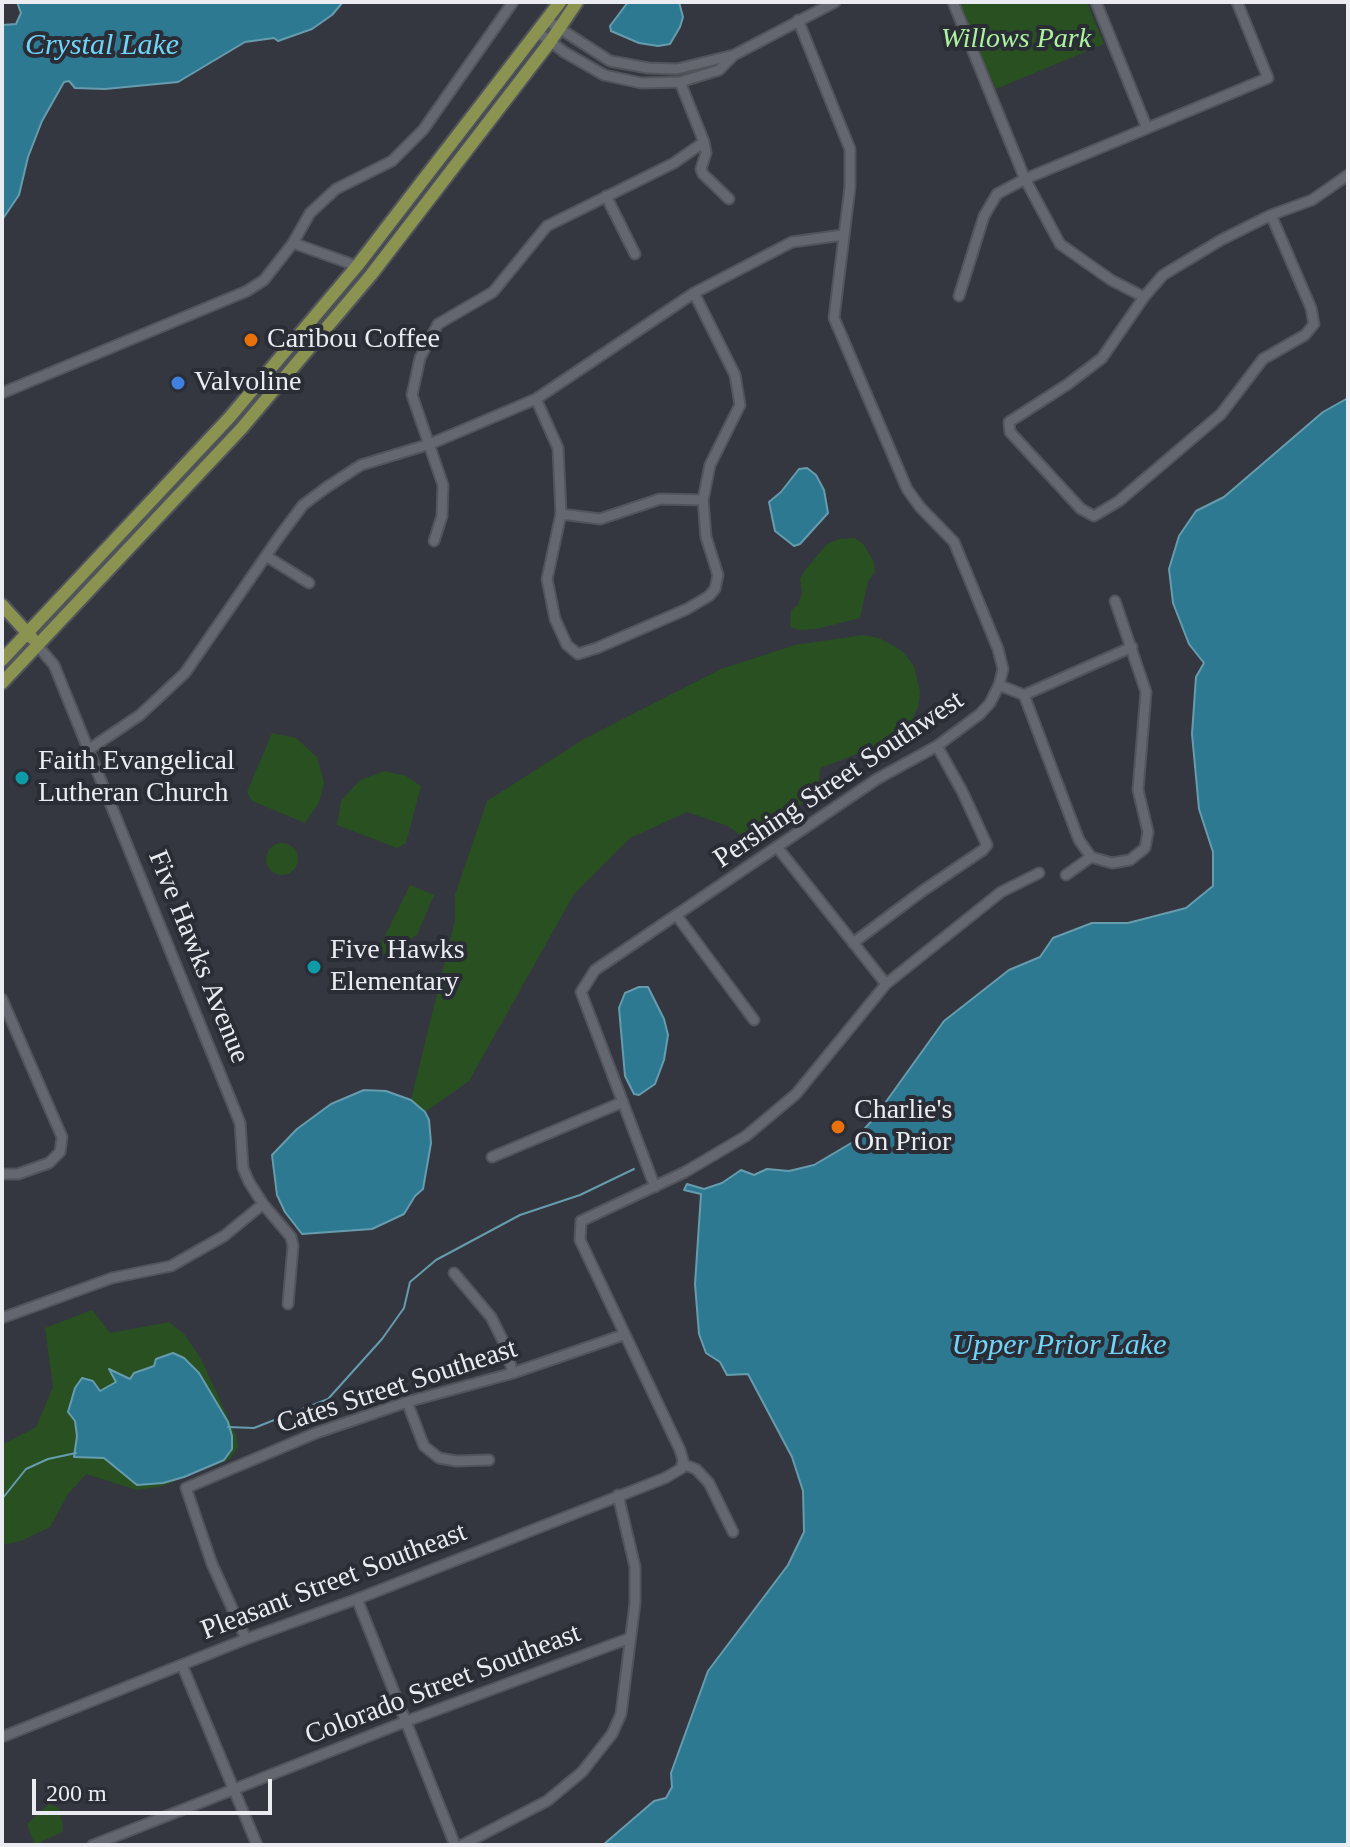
<!DOCTYPE html>
<html>
<head>
<meta charset="utf-8">
<style>
  body { margin:0 }
  #map { position:relative; width:1350px; height:1847px; overflow:hidden; background:#343740; font-family:"Times New Roman",serif }
  canvas { display:block }
  .frame { position:absolute; inset:0; border:4px solid #eaecf1; pointer-events:none }
  .scale { position:absolute; left:32px; top:1779px; width:240px; height:36px; box-sizing:border-box; border:4px solid #eaecf1; border-top:0; padding-left:10px; font-size:24px; line-height:28px; white-space:nowrap; color:#eaecf1; -webkit-text-stroke:6px #2a2d35; paint-order:stroke }
</style>
</head>
<body>
<div id="map">
<canvas width="1350" height="1847"></canvas>
<div class="frame"></div>
<div class="scale">200 m</div>
</div>
<script>
const ctx = document.querySelector('canvas').getContext('2d');
ctx.lineJoin = 'round';
function fill(path, color) { ctx.fillStyle = color; ctx.fill(path, 'evenodd'); }
const shape = rows => new Path2D(rows.map(r => 'M' + r).join(''));
function stroke(path, color, width, dash) { ctx.strokeStyle = color; ctx.lineWidth = width; ctx.lineCap = dash ? 'butt' : 'round'; ctx.setLineDash(dash || []); ctx.stroke(path); }
function label(font, color, halo, rows, align = 'center') {
  ctx.font = font + ' "Times New Roman",serif'; ctx.lineWidth = 8; ctx.setLineDash([]); ctx.textBaseline = 'middle'; ctx.strokeStyle = halo; ctx.fillStyle = color; for (const [text, x, y, turn = 0] of rows) {
    ctx.save(); ctx.translate(x, y); ctx.rotate((+turn || 0) * Math.PI / 180); ctx.textAlign = isNaN(turn) ? turn : align; if (halo) ctx.strokeText(text, 0, 0); ctx.fillText(text, 0, 0); ctx.restore();
  }
}
const green = shape([
  [958,2,1087,2,1104,44,996,89],
  [855,538,864,545,874,562,875,572,868,581,860,618,816,629,799,630,790,627,791,610,798,605,802,593,800,579,805,570,827,544,839,539],
  [863,635,879,638,901,650,914,666,920,692,918,707,909,726,886,743,820,768,818,790,791,813,754,833,739,834,728,826,687,812,630,838,574,894,469,1081,425,1112,411,1100,455,920,455,895,487,801,584,739,721,669,795,645],
  [272,733,296,738,317,757,324,782,319,803,305,823,252,801,247,792],
  [385,771,406,776,421,786,406,843,397,848,337,825,341,801,360,780],
  '266 859a16 16 0 1 1 32 0a16 16 0 1 1-32 0Z',
  [410,885,434,895,417,935,387,954,377,952],
  [92,1310,110,1333,169,1322,185,1335,201,1359,236,1435,238,1447,230,1459,163,1486,137,1490,86,1474,68,1494,50,1527,21,1541,2,1545,2,1445,36,1427,53,1387,45,1328],
  [154,1366,199,1373,228,1422,111,1464,104,1458,85,1458,75,1421,68,1411,75,1388,100,1391,116,1382,110,1370,130,1379],
  [49,1804,59,1808,63,1827,62,1832,35,1845,27,1824]
]);
const water = shape([
  [17,2,343,2,332,15,312,29,278,41,274,38,245,42,178,82,105,89,75,88,69,81,64,82,42,121,28,157,19,195,2,220,2,25,16,24,21,13,17,2],
  [628,2,679,2,683,17,680,27,670,44,658,46,639,43,611,31,610,26,628,2],
  [1348,398,1348,1845,603,1845,654,1801,666,1798,672,1787,671,1773,708,1671,788,1565,804,1532,803,1491,792,1457,748,1374,727,1375,720,1362,706,1353,699,1334,695,1284,701,1194,684,1190,687,1184,704,1189,722,1183,741,1170,754,1175,767,1169,789,1171,814,1165,853,1142,875,1117,944,1021,1009,970,1040,957,1053,938,1092,923,1128,923,1186,908,1213,886,1213,852,1199,809,1192,734,1196,677,1204,663,1189,644,1173,603,1169,569,1179,536,1196,511,1224,497,1323,412,1348,398],
  [807,468,816,475,824,490,828,513,800,544,794,546,775,531,769,502,781,492,799,469,807,468],
  [639,987,648,987,664,1019,668,1035,664,1060,655,1084,639,1095,634,1094,625,1076,619,1008,625,993,639,987],
  [364,1090,386,1091,411,1100,425,1112,429,1120,431,1143,423,1189,415,1196,404,1214,372,1229,302,1234,285,1212,277,1195,272,1155,297,1129,331,1104,364,1090],
  [173,1353,184,1358,199,1373,228,1422,232,1436,232,1449,224,1460,184,1477,163,1483,137,1485,104,1458,74,1457,77,1436,75,1421,68,1412,75,1388,82,1378,93,1381,100,1391,116,1382,109,1369,130,1379,134,1373,154,1366,156,1359,173,1353]
]);
const stream = shape([
  [228,1427,254,1428,328,1399,382,1339,404,1308,410,1282,436,1260,520,1215,580,1195,634,1169],
  [2,1499,26,1469,48,1459,76,1453]
]);
const minor = shape([
  [953,2,1025,179,1060,244,1111,280,1144,297],
  [1096,2,1147,128],
  [798,20,850,149,850,187,834,318,907,489,920,507,954,542,998,649,1003,669,999,685],
  [548,21,610,61,648,68,677,69,734,55],
  [539,33,564,52,604,75,641,83,680,82,719,70,734,55,835,2],
  [704,142,706,153,701,169,703,174,729,199],
  [606,196,635,254],
  [1271,215,1311,308,1314,324,1305,335,1263,359,1221,414,1119,501,1094,516,1081,509,1010,432,1009,422,1068,384,1102,358,1144,297,1163,275,1221,240,1271,215,1312,200,1348,175],
  [293,243,310,213,336,189,392,161,423,130,513,2],
  [959,296,984,216,997,194,1025,179,1268,78,1237,2],
  [2,393,247,291,264,280,293,243,357,266],
  [536,399,558,448,561,514,547,579,555,619,567,645,578,654,597,648,687,609,709,596,715,589,718,575,706,537,703,500,710,465,740,405,735,375,694,293],
  [561,514,600,519,660,499,703,500],
  [434,541,442,516,443,485,412,395,420,358,438,324,493,292,547,226,674,163,704,142,680,82],
  [266,556,309,583],
  [37,645,54,665,232,1103,240,1123,243,1168,249,1182,263,1204,291,1237,293,1246,288,1304],
  [1024,695,1079,840,1091,857,1112,863,1130,860,1145,848,1148,832,1138,790,1146,692,1115,601],
  [88,750,140,715,185,673,279,537,303,505,327,487,361,465,430,444,536,399,694,293,792,242,843,235],
  [777,847,886,984],
  [1066,875,1091,857],
  [677,916,754,1020],
  [853,943,921,892,983,850,987,845,962,791,937,746],
  [2,999,62,1137,60,1152,49,1163,18,1174,2,1174],
  [492,1157,623,1102],
  [655,1187,581,992,595,970,877,779,937,746,980,714,990,703,999,685,1024,695,1132,647],
  [454,1273,491,1317,504,1343,513,1373],
  [2,1318,112,1278,171,1266,224,1236,263,1204],
  [407,1402,424,1446,439,1458,456,1461,489,1460],
  [682,1464,696,1469,709,1483,733,1532],
  [357,1599,455,1845],
  [246,1639,212,1564,186,1488,316,1433,407,1402,513,1373,623,1335],
  [182,1665,257,1845],
  [2,1737,246,1639,357,1599,665,1478,682,1468,683,1460,680,1450,580,1240,581,1221,685,1172,746,1136,796,1094,886,984,1001,892,1039,873],
  [93,1845,407,1721,630,1638],
  [462,1845,547,1801,582,1772,612,1734,621,1714,635,1603,635,1567,618,1495]
]);
const major = shape([
  [2,605,32,638],
  [2,660,229,418,357,266,560,2],
  [2,683,241,429,371,275,550,42,577,2]
]);
const markers = [
  [251,340,8,"#e8710a"],
  [178,383,8,"#3f7fe0"],
  [22,778,8,"#0f9aa8"],
  [314,967,8,"#0f9aa8"],
  [838,1127,8,"#e8710a"]
];
const parkNames = [
  ["Willows Park",1016,40]
];
const poiNames = [
  ["Caribou Coffee",267,340],
  ["Valvoline",194,383],
  ["Faith Evangelical",38,762],
  ["Lutheran Church",38,794],
  ["Five Hawks",330,951],
  ["Elementary",330,983],
  ["Charlie's",854,1111],
  ["On Prior",854,1143]
];
const streetNames = [
  ["Pershing Street Southwest",839,780,-34],
  ["Five Hawks Avenue",198,957,68],
  ["Cates Street Southeast",397,1387,-18],
  ["Pleasant Street Southeast",334,1582,-21],
  ["Colorado Street Southeast",443,1685,-21]
];
const waterNames = [
  ["Crystal Lake",102,46],
  ["Upper Prior Lake",1059,1346]
];
fill(green, '#295020');
fill(water, '#2d7991');
stroke(water, '#669cae', 2);
stroke(stream, '#669cae', 2);
stroke(minor, '#52545b', 13);
stroke(major, '#52545b', 16);
stroke(minor, '#646770', 9);
stroke(major, '#8a934f', 12);
for (const [x, y, r, color] of markers) { const dot = new Path2D(); dot.arc(x, y, r, 0, 2 * Math.PI); ctx.fillStyle = color; ctx.fill(dot); stroke(dot, '#2a2d35', 3); }
label('italic 28px', '#adf39e', '#2a2d35', parkNames);
label('28px', '#eaecf1', '#2a2d35', poiNames, 'left');
label('28px', '#eaecf1', '#2a2d35', streetNames);
label('italic 30px', '#70d5f9', '#2a2d35', waterNames);
</script>
</body>
</html>
